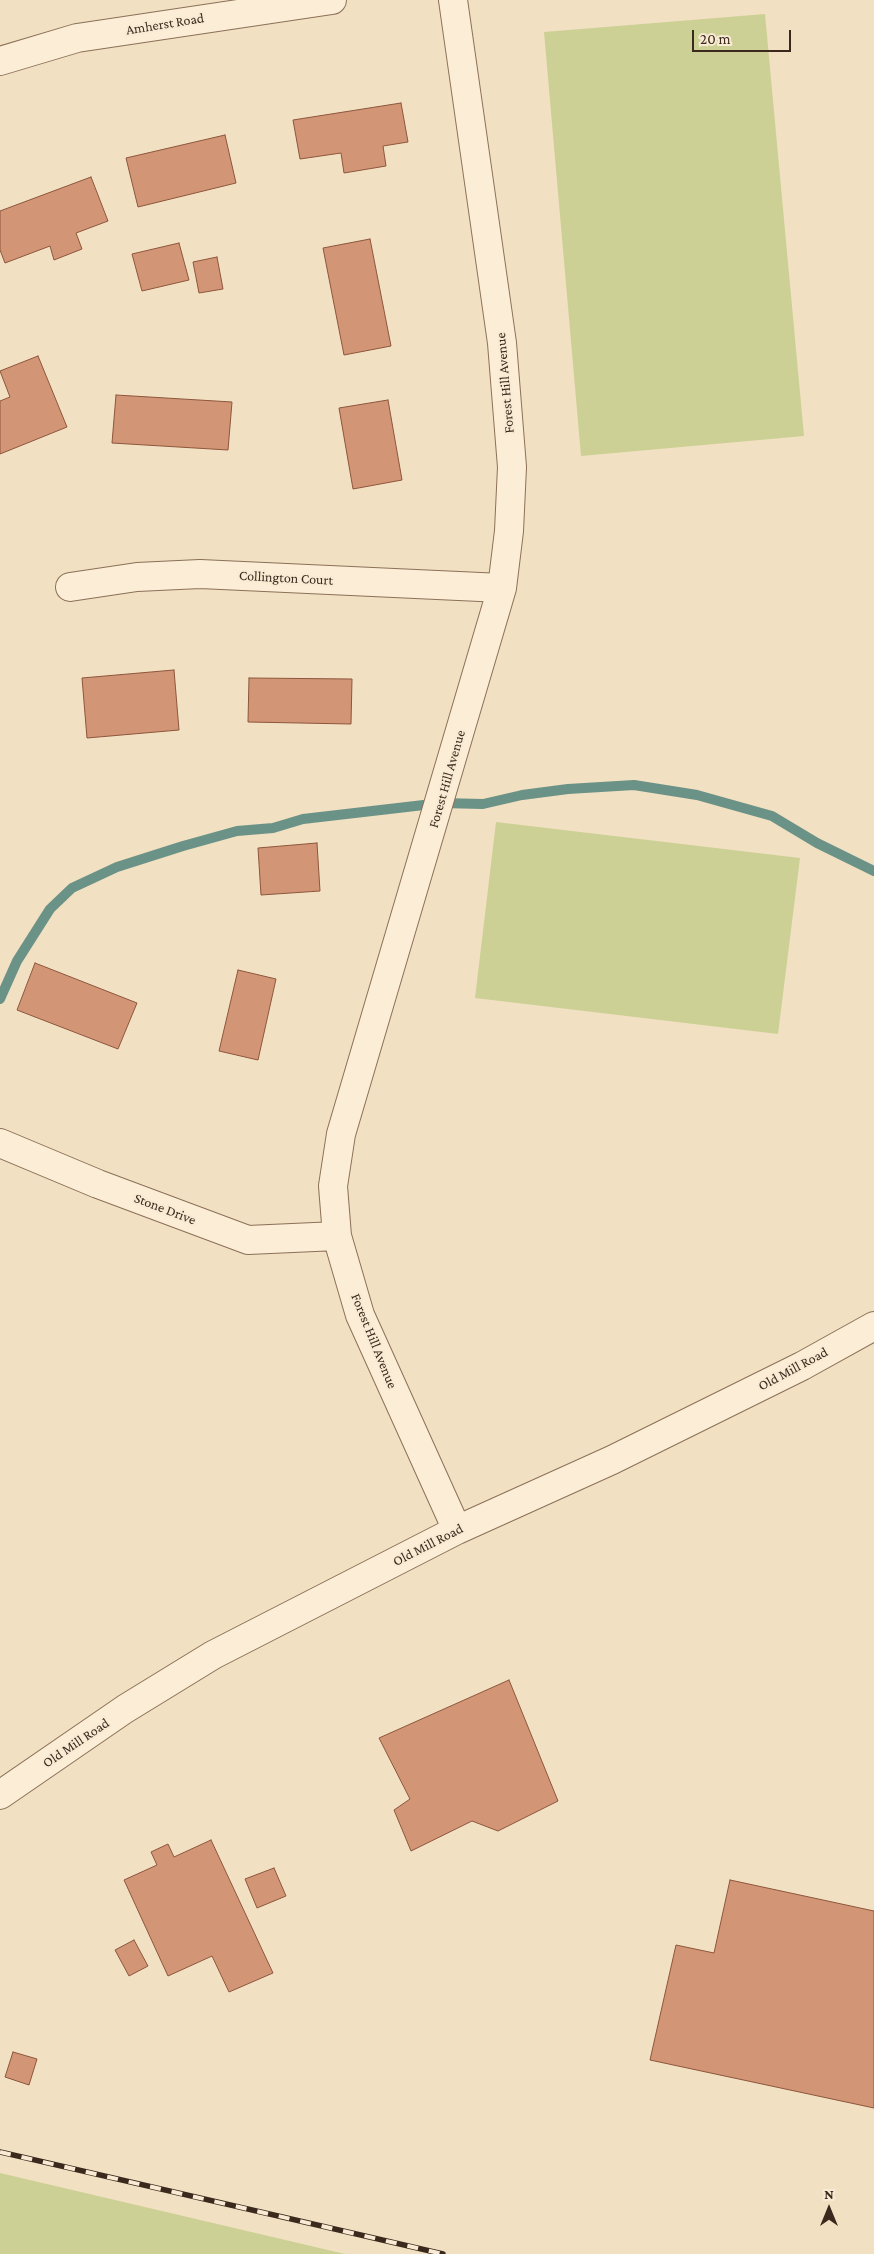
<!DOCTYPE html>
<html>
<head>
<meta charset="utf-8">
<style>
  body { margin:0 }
  #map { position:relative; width:874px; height:2254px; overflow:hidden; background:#f1e0c2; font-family:"Crimson Pro",serif }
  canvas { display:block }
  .north { position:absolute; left:804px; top:2184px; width:50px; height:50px; -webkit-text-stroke:4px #f8ead3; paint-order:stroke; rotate:0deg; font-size:14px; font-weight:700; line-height:20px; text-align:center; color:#3b291d }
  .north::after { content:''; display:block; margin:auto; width:18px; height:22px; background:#3b291d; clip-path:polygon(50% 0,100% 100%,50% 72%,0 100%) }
  .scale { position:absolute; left:692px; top:30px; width:99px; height:22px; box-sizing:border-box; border:2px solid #3b291d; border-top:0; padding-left:6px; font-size:15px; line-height:18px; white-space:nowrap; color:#3b291d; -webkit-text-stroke:4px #f8ead3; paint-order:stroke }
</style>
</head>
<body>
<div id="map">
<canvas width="874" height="2254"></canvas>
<div class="north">N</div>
<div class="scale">20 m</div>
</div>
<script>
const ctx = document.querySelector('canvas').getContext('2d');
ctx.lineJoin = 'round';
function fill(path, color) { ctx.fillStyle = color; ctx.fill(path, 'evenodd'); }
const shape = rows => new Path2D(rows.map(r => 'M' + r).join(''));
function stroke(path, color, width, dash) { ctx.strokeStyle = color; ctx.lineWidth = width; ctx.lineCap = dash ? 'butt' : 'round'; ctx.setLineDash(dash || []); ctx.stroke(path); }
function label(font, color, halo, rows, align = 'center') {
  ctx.font = font + ' "Crimson Pro",serif'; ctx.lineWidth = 4; ctx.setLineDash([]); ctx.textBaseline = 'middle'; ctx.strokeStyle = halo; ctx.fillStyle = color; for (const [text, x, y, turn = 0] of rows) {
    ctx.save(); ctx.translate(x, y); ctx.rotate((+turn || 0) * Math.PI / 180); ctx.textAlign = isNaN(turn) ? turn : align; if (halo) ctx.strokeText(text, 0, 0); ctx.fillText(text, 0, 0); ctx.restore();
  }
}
const green = shape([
  [765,14,804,436,581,456,544,32],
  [496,822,800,858,778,1034,475,998],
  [0,2173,345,2254,0,2254]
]);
const stream = shape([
  [0,999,17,961,50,909,72,888,117,867,183,846,237,831,273,828,303,819,441,803,483,804,522,795,568,789,634,785,697,795,772,816,817,843,874,871]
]);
const building = shape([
  [401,103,408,142,383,146,386,166,344,173,341,153,300,159,293,120,401,103],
  [225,135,236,183,138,207,126,158,225,135],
  [91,177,108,221,76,233,82,249,54,260,50,246,5,263,0,250,0,211,91,177],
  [370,239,391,346,344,355,323,248,370,239],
  [179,243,189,280,142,291,132,254,179,243],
  [217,257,223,289,199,293,193,262,217,257],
  [38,356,67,427,0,454,0,401,10,397,0,371,38,356],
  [116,395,232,402,228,450,112,443,116,395],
  [388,400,402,480,353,489,339,408,388,400],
  [174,670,179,730,87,738,82,678,174,670],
  [249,678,352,679,351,724,248,722,249,678],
  [317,843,320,891,261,895,258,848,317,843],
  [35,963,137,1003,118,1049,17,1010,35,963],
  [238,970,276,979,258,1060,219,1051,238,970],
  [509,1680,558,1801,498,1831,472,1821,411,1851,394,1810,410,1799,379,1738,509,1680],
  [211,1840,273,1973,229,1992,212,1956,168,1976,124,1880,157,1865,151,1852,168,1844,174,1857,211,1840],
  [274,1868,286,1896,257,1908,245,1879,274,1868],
  [730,1880,874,1911,874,2108,650,2060,676,1945,714,1953,730,1880],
  [134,1940,148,1966,129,1976,115,1950,134,1940],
  [13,2052,37,2059,29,2085,5,2077,13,2052]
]);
const minor = shape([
  [453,0,502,343,512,467,509,531,502,588,341,1134,333,1186,337,1236,360,1315,457,1530],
  [0,61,77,38,332,0],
  [70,587,137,577,200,574,502,588],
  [0,1143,98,1184,248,1240,337,1236],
  [0,1795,125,1709,213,1655,457,1530,612,1460,802,1366,874,1326]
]);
const rail = shape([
  [0,2152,443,2254]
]);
const streetNames = [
  ["Amherst Road",165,24,-9],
  ["Forest Hill Avenue",505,383,-95],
  ["Collington Court",286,578,3],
  ["Forest Hill Avenue",447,779,-74],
  ["Stone Drive",165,1209,21],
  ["Forest Hill Avenue",374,1341,68],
  ["Old Mill Road",793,1369,-28],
  ["Old Mill Road",428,1545,-27],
  ["Old Mill Road",76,1743,-34]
];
fill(green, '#cdd095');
stroke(stream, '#6b9286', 10);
fill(building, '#d29576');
stroke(building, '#8d563c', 1);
stroke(minor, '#8c7058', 30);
stroke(minor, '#fbedd6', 28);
stroke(rail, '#3b291d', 5.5);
stroke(rail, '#f8ead3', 4, [11]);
label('14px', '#3b291d', '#f8ead3', streetNames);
</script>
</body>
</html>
